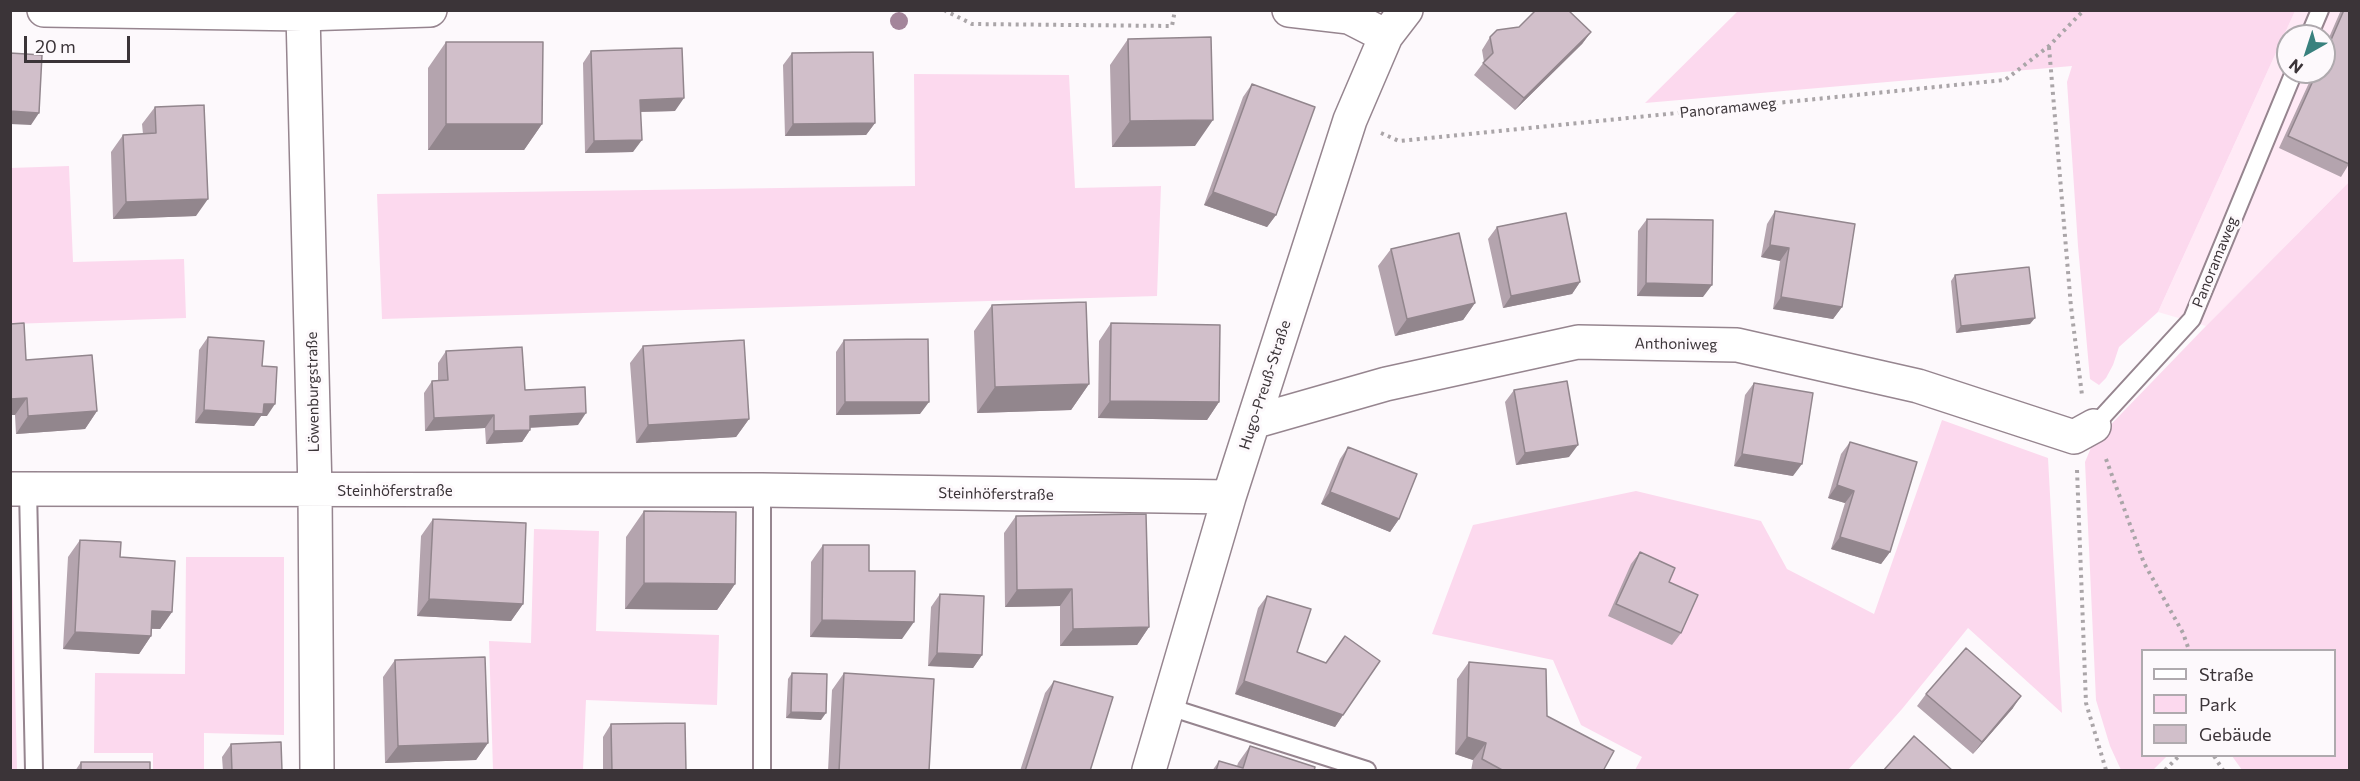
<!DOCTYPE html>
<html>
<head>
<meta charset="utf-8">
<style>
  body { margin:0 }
  #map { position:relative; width:2360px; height:781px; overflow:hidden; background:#fdf9fc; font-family:Commissioner,sans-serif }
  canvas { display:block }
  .frame { position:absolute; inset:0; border:12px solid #3b3438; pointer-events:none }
  .legend { position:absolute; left:2141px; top:649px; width:195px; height:108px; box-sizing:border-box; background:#fdf9fc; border:2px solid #afaaae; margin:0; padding:8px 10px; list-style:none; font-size:18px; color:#3b3438 }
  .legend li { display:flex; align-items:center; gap:12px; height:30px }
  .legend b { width:30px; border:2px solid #afaaae }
  .north { position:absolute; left:2276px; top:24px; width:60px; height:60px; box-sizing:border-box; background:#fdf9fc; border:2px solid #afaaae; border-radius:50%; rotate:219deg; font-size:16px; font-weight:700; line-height:24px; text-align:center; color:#3b3438 }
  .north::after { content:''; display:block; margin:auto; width:21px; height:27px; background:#39817e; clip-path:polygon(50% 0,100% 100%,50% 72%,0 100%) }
  .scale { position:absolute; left:24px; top:36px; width:106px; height:27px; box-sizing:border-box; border:3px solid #3b3438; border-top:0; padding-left:8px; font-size:18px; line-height:21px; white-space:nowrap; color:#3b3438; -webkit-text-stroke:4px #fdf9fc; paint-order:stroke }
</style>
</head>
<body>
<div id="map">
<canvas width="2360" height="781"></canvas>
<div class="frame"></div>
<ul class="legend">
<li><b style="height:8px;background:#fff"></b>Straße</li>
<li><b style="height:16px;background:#fcd9ee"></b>Park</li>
<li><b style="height:16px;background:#d1bfca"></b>Gebäude</li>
</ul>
<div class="north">N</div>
<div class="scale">20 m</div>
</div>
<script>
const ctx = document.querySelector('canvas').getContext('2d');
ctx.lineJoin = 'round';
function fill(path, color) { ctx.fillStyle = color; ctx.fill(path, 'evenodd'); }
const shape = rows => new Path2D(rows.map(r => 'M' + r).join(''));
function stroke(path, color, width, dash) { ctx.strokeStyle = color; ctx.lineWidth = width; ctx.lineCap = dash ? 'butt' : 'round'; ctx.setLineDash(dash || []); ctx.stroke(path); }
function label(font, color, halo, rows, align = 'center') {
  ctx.font = font + ' Commissioner,sans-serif'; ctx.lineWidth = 6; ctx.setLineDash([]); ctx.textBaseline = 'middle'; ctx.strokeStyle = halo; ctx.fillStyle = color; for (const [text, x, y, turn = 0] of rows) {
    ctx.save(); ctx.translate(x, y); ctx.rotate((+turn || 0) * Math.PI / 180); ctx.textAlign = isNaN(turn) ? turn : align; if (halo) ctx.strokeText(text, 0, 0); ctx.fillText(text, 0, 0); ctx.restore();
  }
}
const built = shape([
  [2295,11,2349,11,2349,182,2206,326,2158,312],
  [2288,36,2324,36,2324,72,2288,72]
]);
const green = shape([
  [1738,11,1738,10,2295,11,2158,312,2119,347,2113,365,2106,378,2099,385,2090,379,2078,246,2067,82,2072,66,1645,103],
  [914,74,1069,75,1075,188,1161,186,1157,296,382,319,377,194,915,186],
  [69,166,73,262,184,259,186,318,11,324,10,168],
  [2349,182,2349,770,2242,770,2232,756,2334,756,2334,650,2142,650,2142,756,2167,756,2153,770,2121,770,2110,746,2096,700,2085,462,2093,443,2206,326],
  [1942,420,2048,458,2062,713,1968,628,1902,709,1848,770,1635,770,1642,757,1581,725,1553,660,1432,634,1473,525,1636,491,1761,521,1787,569,1874,614],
  [10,518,11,518,17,770,10,770],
  [534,529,599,531,596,631,719,635,717,705,586,700,583,770,493,770,489,641,531,643],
  [186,557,284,557,284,735,204,733,204,770,153,770,153,753,94,753,95,673,185,674]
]);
const path = shape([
  [944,10,972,24,1172,26,1175,10],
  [2049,47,2071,307,2082,395],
  [1381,133,1399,141,2005,80,2049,46,2084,10],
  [2106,459,2144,563,2183,633,2189,650],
  [2077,470,2086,703,2106,770],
  [2214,756,2223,770],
  [2165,770,2179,756]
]);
const service = shape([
  [2309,36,2320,10],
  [2094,426,2192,319,2294,72],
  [28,489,34,770],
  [1169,707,1367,770],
  [762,770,762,490]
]);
const minor = shape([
  [44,10,303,14,430,10],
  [1289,10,1349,17,1386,36],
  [303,14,315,491,317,770],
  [1253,422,1386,384,1578,342,1737,345,1918,386,2074,437,2094,426],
  [10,489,762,490,1229,497],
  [1149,770,1229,497,1350,120,1386,36,1406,10]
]);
const trees = [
  [899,21]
];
const wall = shape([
  [2341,10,2349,10,2349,164,2341,177,2279,148,2314,72,2324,72,2324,49],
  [1591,32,1582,44,1515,110,1474,75,1484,62,1482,50,1490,37],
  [1128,39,1195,146,1112,147,1110,65],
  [446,42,542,124,524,150,428,150,428,68],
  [591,51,675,111,641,112,633,152,585,153,583,63],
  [792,53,875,123,866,135,785,136,783,65],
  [1252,84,1276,215,1267,227,1204,205,1243,97],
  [155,107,196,216,113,219,111,152,123,135,143,134,142,124],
  [1775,211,1842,307,1833,319,1773,309,1780,261,1761,257,1767,224],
  [1647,219,1703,297,1637,296,1638,231],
  [1497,227,1580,282,1572,294,1503,308,1488,239],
  [1391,249,1475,303,1463,320,1395,336,1378,266],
  [1955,275,2030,324,1956,333,1951,281],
  [992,305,1089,384,1071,410,977,413,974,331],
  [1111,323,1219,402,1207,420,1098,418,1099,341],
  [10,324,26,360,97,411,85,429,16,434,15,415,10,415],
  [208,337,262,366,267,416,261,416,254,426,195,423,199,350],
  [844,340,920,414,836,415,836,352],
  [643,346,749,419,736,437,636,443,630,363],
  [446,351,525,390,578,425,530,428,530,430,522,442,486,444,485,428,425,431,424,393,432,381,438,381,438,363],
  [1754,383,1793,476,1734,466,1745,395],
  [1514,390,1569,457,1516,465,1505,402],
  [1850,442,1890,552,1881,564,1831,549,1845,503,1828,498,1841,454],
  [1348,447,1399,519,1390,532,1321,504,1340,459],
  [644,511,735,584,717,610,625,609,626,537],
  [1016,516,1149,627,1137,645,1060,646,1060,606,1005,607,1004,533],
  [433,519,523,604,511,621,417,616,421,536],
  [80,540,120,557,172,612,160,629,152,629,151,636,139,654,63,649,68,557],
  [823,545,902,639,810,637,811,562],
  [1640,552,1669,582,1681,633,1672,645,1608,616,1631,564],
  [940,594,982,655,973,668,928,666,931,607],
  [1267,596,1297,652,1326,663,1343,715,1335,727,1235,694,1258,608],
  [395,660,488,743,476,760,385,763,383,677],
  [1469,662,1547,716,1603,771,1471,771,1473,760,1455,754,1457,679],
  [792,673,821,720,786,718,788,679],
  [844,673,929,771,828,771,832,690],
  [1054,681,1090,771,1020,771,1045,693],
  [1926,694,2013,708,1973,754,1917,706],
  [611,724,686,771,603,771,603,737],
  [231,744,282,771,223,771,222,757],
  [1250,746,1314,771,1212,771,1219,761,1237,766,1238,763],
  [81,762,150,771,75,771]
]);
const shadedWall = shape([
  [1591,32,1582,44,1515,110,1524,98],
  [684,98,675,111,632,112,640,100],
  [10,111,39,113,31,125,10,124],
  [1213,120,1195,146,1112,147,1130,121],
  [875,123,866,135,785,136,793,124],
  [446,124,542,124,524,150,428,150],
  [642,140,633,152,585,153,594,141],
  [1213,192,1276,215,1267,227,1204,205],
  [208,199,196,216,113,219,126,202],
  [1770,245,1789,248,1780,261,1761,257],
  [1580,282,1572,294,1503,308,1511,296],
  [1646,283,1712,285,1703,297,1637,296],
  [1781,297,1842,307,1833,319,1773,309],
  [1475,303,1463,320,1395,336,1407,319],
  [2035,318,2030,324,1956,333,1961,326],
  [1089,384,1071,410,977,413,995,387],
  [27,398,15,415,10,415,10,399],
  [1110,401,1219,402,1207,420,1098,418],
  [845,402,929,402,920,414,836,415],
  [264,404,275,404,267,416,261,416,254,426,195,423,204,410],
  [97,411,85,429,16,434,28,416],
  [586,413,578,425,521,428,530,416],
  [494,415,485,428,425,431,434,418],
  [749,419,736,437,636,443,648,425],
  [530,430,522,442,486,444,494,431],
  [1578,445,1569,457,1516,465,1525,453],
  [1742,454,1802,464,1793,476,1734,466],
  [1837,485,1854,491,1845,503,1828,498],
  [1330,492,1399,519,1390,532,1321,504],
  [1840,537,1890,552,1881,564,1831,549],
  [644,583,735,584,717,610,625,609],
  [1072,589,1060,606,1005,607,1017,590],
  [429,599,523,604,511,621,417,616],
  [152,611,172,612,160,629,140,628],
  [822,620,914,622,902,639,810,637],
  [1149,627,1137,645,1060,646,1073,629],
  [75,632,151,636,139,654,63,649],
  [937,653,982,655,973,668,928,666],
  [1244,681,1343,715,1335,727,1235,694],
  [2021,696,2013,708,1973,754,1982,742],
  [791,712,826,713,821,720,786,718],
  [1467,737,1486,743,1473,760,1455,754],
  [488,743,476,760,385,763,398,746]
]);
const building = shape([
  [1536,10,1568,10,1591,32,1524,98,1483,63,1493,53,1490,37,1497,30,1519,27,1536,10],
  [2344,10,2349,10,2349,164,2288,136,2317,72,2324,72,2324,56,2344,10],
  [1211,37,1213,120,1130,121,1128,39,1211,37],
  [446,42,543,42,542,124,446,124,446,42],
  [682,48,684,98,640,100,642,140,594,141,591,51,682,48],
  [873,52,875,123,793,124,792,53,873,52],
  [10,53,42,55,39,113,10,111,10,53],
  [1252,84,1315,107,1276,215,1213,192,1252,84],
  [204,105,208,199,126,202,123,135,156,133,155,107,204,105],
  [1775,211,1855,224,1842,307,1781,297,1789,248,1770,245,1775,211],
  [1566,213,1580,282,1511,296,1497,227,1566,213],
  [1647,219,1713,220,1712,285,1646,283,1647,219],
  [1459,233,1475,303,1407,319,1391,249,1459,233],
  [2029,267,2035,318,1961,326,1955,275,2029,267],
  [1086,302,1089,384,995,387,992,305,1086,302],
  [24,323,26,360,92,355,97,411,28,416,27,398,10,399,10,324,24,323],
  [1111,323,1220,325,1219,402,1110,401,1111,323],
  [208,337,264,341,262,366,277,367,275,404,264,404,263,414,204,410,208,337],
  [928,339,929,402,845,402,844,340,928,339],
  [744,340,749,419,648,425,643,346,744,340],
  [522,347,525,390,585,387,586,413,530,416,530,430,494,431,494,415,434,418,432,381,448,380,446,351,522,347],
  [1567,381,1578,445,1525,453,1514,390,1567,381],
  [1754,383,1813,393,1802,464,1742,454,1754,383],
  [1850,442,1917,462,1890,552,1840,537,1854,491,1837,485,1850,442],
  [1348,447,1417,474,1399,519,1330,492,1348,447],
  [644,511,736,512,735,584,644,583,644,511],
  [1146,514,1149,627,1073,629,1072,589,1017,590,1016,516,1146,514],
  [433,519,526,523,523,604,429,599,433,519],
  [80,540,121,542,120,557,175,561,172,612,152,611,151,636,75,632,80,540],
  [823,545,869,545,869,571,915,571,914,622,822,620,823,545],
  [1640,552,1675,568,1669,582,1698,595,1681,633,1616,604,1640,552],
  [940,594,984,596,982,655,937,653,940,594],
  [1267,596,1311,609,1297,652,1326,663,1345,636,1380,661,1343,715,1244,681,1267,596],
  [1966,648,2021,696,1982,742,1926,694,1966,648],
  [485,657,488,743,398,746,395,660,485,657],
  [1469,662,1546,669,1547,716,1614,751,1603,771,1504,771,1482,759,1486,743,1467,737,1469,662],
  [792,673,827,674,826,713,791,712,792,673],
  [844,673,934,679,929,771,839,771,844,673],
  [1054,681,1113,697,1090,771,1025,771,1054,681],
  [685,723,686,771,612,771,611,724,685,723],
  [1914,736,1953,771,1883,771,1914,736],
  [281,742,282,771,232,771,231,744,281,742],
  [1250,746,1315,767,1314,771,1216,771,1219,761,1243,768,1250,746],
  [81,762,150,762,150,771,81,771,81,762]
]);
const streetNames = [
  ["Panoramaweg",1728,108,-6],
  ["Panoramaweg",2215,262,-68],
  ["Anthoniweg",1676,344,1],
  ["Hugo-Preuß-Straße",1265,385,-72],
  ["Löwenburgstraße",313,392,-91],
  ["Steinhöferstraße",395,491],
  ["Steinhöferstraße",996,494,1]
];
fill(built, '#ffeaf6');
fill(green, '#fcd9ee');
stroke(service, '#96858f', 20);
stroke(minor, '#96858f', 36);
stroke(path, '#aaa5a8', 4, [3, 4.5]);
stroke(service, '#fff', 16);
stroke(minor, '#fff', 33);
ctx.fillStyle = '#a3859a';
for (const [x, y] of trees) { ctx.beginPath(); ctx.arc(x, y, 9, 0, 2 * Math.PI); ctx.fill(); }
fill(wall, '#b4a4ae');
fill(shadedWall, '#92868d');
fill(building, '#d1bfca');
stroke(building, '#92868d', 1.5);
label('15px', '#3b3438', '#fdf9fc', streetNames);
</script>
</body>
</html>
